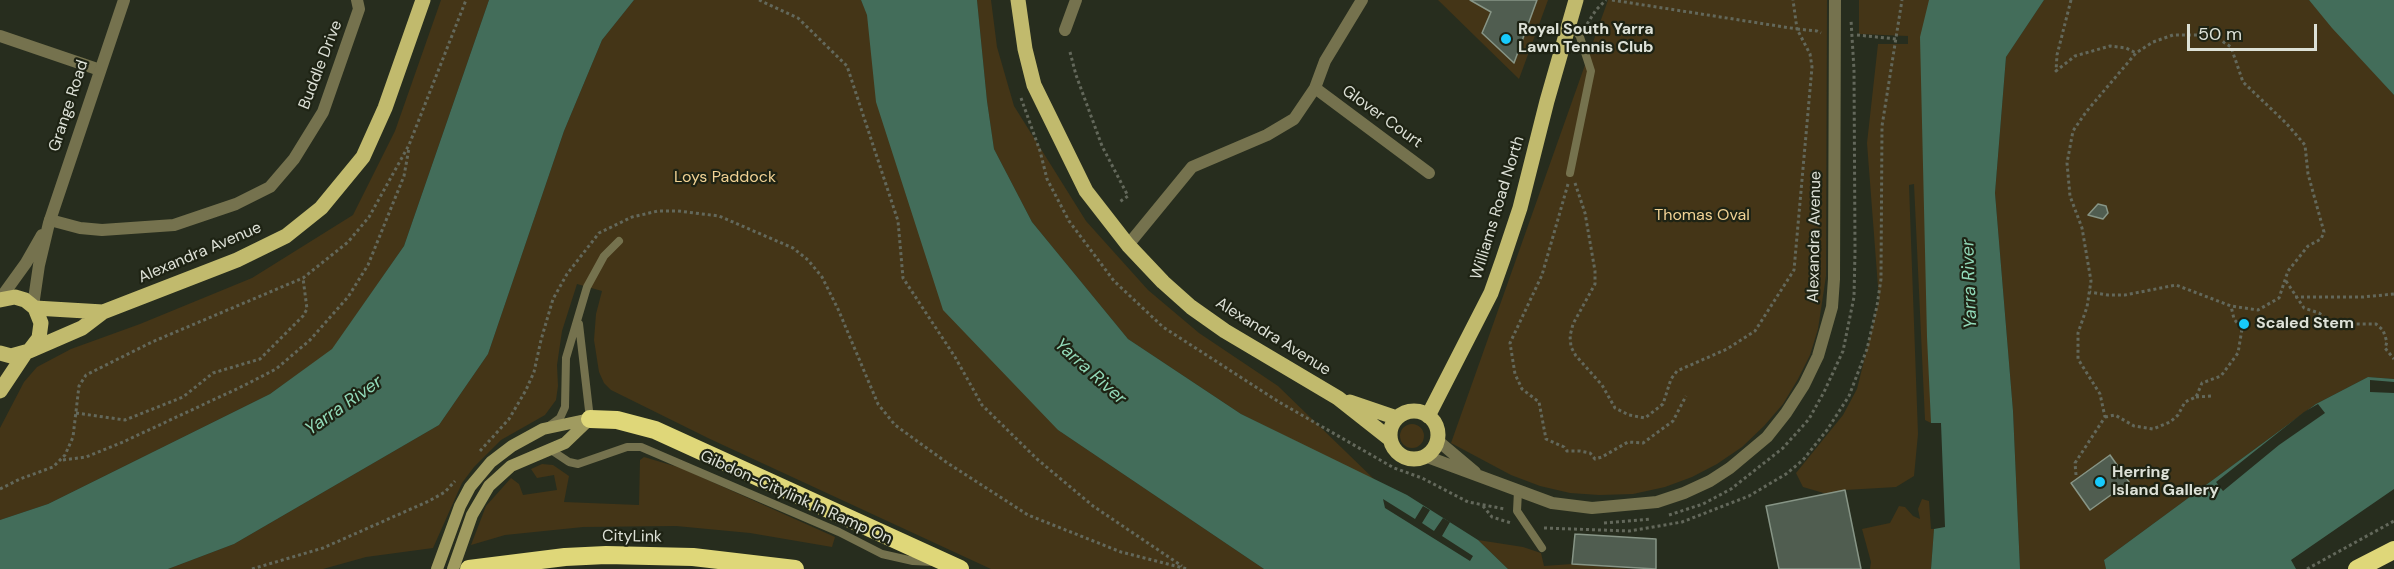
<!DOCTYPE html>
<html>
<head>
<meta charset="utf-8">
<style>
  body { margin:0 }
  #map { position:relative; width:2394px; height:569px; overflow:hidden; background:#272d1e; font-family:"DM Sans",sans-serif }
  canvas { display:block }
  .scale { position:absolute; left:2187px; top:24px; width:130px; height:27px; box-sizing:border-box; border:3px solid #dde1d7; border-top:0; padding-left:8px; font-size:18px; line-height:21px; white-space:nowrap; color:#dde1d7; -webkit-text-stroke:4px #1e2314; paint-order:stroke }
</style>
</head>
<body>
<div id="map">
<canvas width="2394" height="569"></canvas>
<div class="scale">50 m</div>
</div>
<script>
const ctx = document.querySelector('canvas').getContext('2d');
ctx.lineJoin = 'round';
function fill(path, color) { ctx.fillStyle = color; ctx.fill(path, 'evenodd'); }
const shape = rows => new Path2D(rows.map(r => 'M' + r).join(''));
function stroke(path, color, width, dash) { ctx.strokeStyle = color; ctx.lineWidth = width; ctx.lineCap = dash ? 'butt' : 'round'; ctx.setLineDash(dash || []); ctx.stroke(path); }
function label(font, color, halo, rows, align = 'center') {
  ctx.font = font + ' "DM Sans",sans-serif'; ctx.lineWidth = 4.5; ctx.setLineDash([]); ctx.textBaseline = 'middle'; ctx.strokeStyle = halo; ctx.fillStyle = color; for (const [text, x, y, turn = 0] of rows) {
    ctx.save(); ctx.translate(x, y); ctx.rotate((+turn || 0) * Math.PI / 180); ctx.textAlign = isNaN(turn) ? turn : align; if (halo) ctx.strokeText(text, 0, 0); ctx.fillText(text, 0, 0); ctx.restore();
  }
}
const green = shape([
  [441,0,489,0,404,246,332,350,270,394,48,504,0,520,0,428,24,382,37,367,71,349,140,324,252,278,353,215,395,131],
  [634,0,861,0,1058,430,1264,569,991,569,710,439,611,390,604,383,599,372,594,340,596,314,602,291,577,284,562,331,557,365,558,386,556,400,545,415,501,440,474,467,462,483,433,548,366,557,323,569,168,569,234,544,439,425,488,354,564,131,602,40],
  [977,0,991,0,997,47,1014,106,1086,221,1148,290,1199,333,1278,386,1378,483,1241,414,1128,339,1032,222,994,149,987,101],
  [1438,0,1548,0,1519,79],
  [1608,0,1827,0,1826,276,1818,329,1810,355,1798,379,1783,404,1764,426,1742,447,1717,464,1692,477,1665,487,1633,494,1599,495,1570,493,1540,486,1511,475,1451,443],
  [1859,0,1936,0,1941,422,1931,423,1925,420,1914,184,1909,185,1918,434,1914,476,1896,487,1845,490,1827,494,1803,487,1796,473,1843,415,1857,389,1879,300,1867,143,1878,44,1908,44,1908,36,1859,34],
  [2044,0,2309,0,2394,95,2394,379,2368,377,2316,404,2104,560,2106,569,2020,569,2013,411,1995,193,2006,57],
  '1400 436a12 12 0 1 1 24 0a12 12 0 1 1-24 0Z',
  [644,457,681,468,835,537,832,547,750,533,676,526,583,527,505,535,471,545,486,506,511,478,519,484,523,495,557,490,554,475,537,478,531,469,542,464,553,465,569,476,564,502,639,505,640,460],
  [1922,499,1929,501,1931,529,1934,529,1931,569,1870,569,1871,562,1862,529,1890,523,1899,506,1905,507,1913,516,1920,519,1918,509],
  [1478,540,1523,547,1541,553,1544,566,1572,564,1631,569,1508,569]
]);
const water = shape([
  [489,0,634,0,602,40,564,131,488,354,439,425,234,544,168,569,0,569,0,520,48,504,270,394,332,349,404,246],
  [861,0,977,0,987,101,994,149,1032,222,1128,339,1241,414,1407,495,1478,540,1508,569,1264,569,1058,430,943,310,876,102,867,15],
  [1929,0,2044,0,2006,57,1995,193,2013,411,2020,569,1931,569,1934,529,1945,527,1941,423,1931,423,1927,337,1920,37],
  [2309,0,2394,0,2394,95,2332,28],
  [2368,377,2394,379,2394,489,2291,560,2296,569,2106,569,2104,560,2316,404]
]);
const pier = shape([
  [2370,380,2394,382,2394,393,2370,392],
  [2318,404,2325,413,2279,445,2223,491,2216,482,2304,412],
  [1383,499,1415,519,1423,506,1430,510,1422,523,1434,531,1443,518,1450,522,1442,536,1473,556,1470,561,1385,508]
]);
const building = shape([
  [1470,0,1537,0,1514,63,1482,33,1491,12,1470,0],
  [2098,204,2106,206,2108,213,2103,219,2088,215,2098,204],
  [2110,455,2129,482,2090,510,2071,483,2110,455],
  [1845,490,1861,569,1779,569,1766,506,1845,490],
  [1575,534,1656,539,1656,569,1572,564,1575,534]
]);
const path = shape([
  [759,0,798,18,847,66,898,221,903,278,955,357,982,405,1037,459,1093,506,1182,566],
  [1612,0,1797,29,1793,0],
  [2071,0,2057,55,2056,71,2075,56,2110,46,2126,48,2136,53],
  [1587,24,1596,10,1606,0],
  [1797,29,1817,31,1821,33],
  [1857,35,1896,39],
  [1070,52,1076,75,1102,146,1128,196,1118,203],
  [1021,98,1040,151,1047,179,1069,221,1114,281,1163,327,1279,402,1394,468,1422,478,1468,502,1505,509],
  [1575,183,1585,213,1595,271,1595,284,1573,324,1570,336,1571,347,1576,356,1602,385,1615,408,1629,415,1645,418,1663,404,1671,379,1677,371,1727,349,1755,331,1794,270,1812,67,1810,54,1797,29],
  [1568,184,1542,275,1510,343,1515,374,1522,389,1539,402,1546,439,1564,447,1567,451,1580,451,1590,453,1595,459,1602,457,1628,442,1643,443,1673,421,1686,396],
  [2286,281,2304,308,2319,313,2332,324,2376,324,2383,330,2387,342,2385,348,2394,359],
  [2295,297,2363,297,2394,294],
  [2196,397,2212,396],
  [76,413,125,420,183,397,213,373,260,359,303,316,307,309,303,278],
  [2105,417,2115,415,2134,426,2153,429,2170,422,2178,415,2185,402,2196,397,2202,383,2221,376,2238,353,2242,329,2234,319,2231,306],
  [480,451,509,419,526,390,534,372,541,340,553,299,567,274,599,233,632,217,658,211,678,211,719,216,793,248,808,260,822,277,838,309,878,404,895,425,946,462,1028,515,1121,552,1187,569],
  [63,460,86,457,123,442,243,386,276,369,310,340,348,297,368,265,404,176,409,148],
  [2076,475,2075,463,2105,417,2100,394,2078,359,2078,333,2087,307,2091,281,2082,228,2070,196,2067,163,2073,131,2086,112,2136,53,2153,42,2173,35,2201,35,2219,39,2231,47,2243,82,2286,123,2305,145,2308,174,2324,232,2321,239,2308,246,2288,271,2279,298,2258,310,2231,306,2176,285,2125,295,2108,295,2090,292],
  [0,489,20,479,53,467,65,455,73,437,79,386,86,375,152,342,303,278,348,242,369,217,409,145,466,0],
  [1483,506,1492,517,1511,523],
  [1669,515,1703,504,1731,489,1783,448,1809,419,1824,392,1843,351,1854,297,1855,251,1854,70,1851,20],
  [1604,523,1651,519],
  [1544,528,1629,531,1682,522,1749,496,1786,474,1803,460,1827,430,1849,396,1867,349,1877,306,1881,279,1882,126,1902,0],
  [252,569,323,548,429,501,445,492,455,481],
  [2307,569,2394,521]
]);
const service = shape([
  [1570,21,1580,37,1591,71,1570,173],
  [579,324,590,419],
  [549,426,560,418,565,407,566,358,587,287,604,256,619,241],
  [551,450,569,462,578,464,627,447,641,447,839,532,882,554,913,561,934,562],
  [1518,491,1517,511,1542,548]
]);
const minor = shape([
  [1065,30,1076,0],
  [0,36,100,70],
  [1315,88,1429,173],
  [50,220,80,228,102,230,174,225,236,204,270,187,294,159,323,112,359,9,357,0],
  [1128,245,1192,167,1267,135,1294,119,1315,88,1325,61,1362,0]
]);
const tertiary = shape([
  [0,299,26,263,42,235],
  [33,306,39,265,49,223,124,0],
  [1437,440,1475,472],
  [1425,456,1552,503,1592,508,1657,502,1684,493,1710,481,1730,468,1767,437,1786,413,1804,385,1818,356,1832,307,1834,279,1835,0]
]);
const secondary = shape([
  [437,569,460,506,470,487,491,462,512,446,543,429,590,419],
  [453,569,472,515,489,486,511,466,565,443,590,419]
]);
const primary = shape([
  [1018,0,1025,49,1034,85,1086,191,1128,245,1163,282,1191,307,1225,331,1338,398,1390,439],
  [0,300,15,297,25,300,35,308,41,323,39,338,29,351,11,356,0,353],
  [35,308,103,312],
  [29,351,82,328,103,312,237,260,286,236,321,208,363,157,385,108,423,0],
  [0,391,26,352],
  [1350,402,1397,418],
  '1390 435a24 24 0 1 1 48 0a24 24 0 1 1-48 0Z',
  [1428,416,1491,293,1503,259,1520,208,1547,101,1576,0]
]);
const motorway = shape([
  [590,419,617,420,655,430,960,569],
  [469,569,565,557,606,555,693,557,795,569],
  [2357,569,2394,550]
]);
const markers = [
  [1506,39,6,"#17cafb"],
  [2244,324,6,"#17cafb"],
  [2100,482,6,"#17cafb"]
];
const poiNames = [
  ["Royal South Yarra",1518,30],
  ["Lawn Tennis Club",1518,48],
  ["Scaled Stem",2256,324],
  ["Herring",2112,473],
  ["Island Gallery",2112,491]
];
const streetNames = [
  ["Buddle Drive",321,65,-69],
  ["Grange Road",69,106,-72],
  ["Glover Court",1382,117,36],
  ["Williams Road North",1498,208,-73],
  ["Alexandra Avenue",1815,237,-89],
  ["Alexandra Avenue",200,253,-23],
  ["Alexandra Avenue",1273,337,32],
  ["Gibdon-Citylink In Ramp On",796,498,24],
  ["CityLink",632,537,1]
];
const parkNames = [
  ["Loys Paddock",725,178],
  ["Thomas Oval",1702,216]
];
const waterNames = [
  ["Yarra River",1970,284,-92],
  ["Yarra River",1090,372,42],
  ["Yarra River",344,406,-35]
];
fill(green, '#443517');
fill(water, '#436d5a');
fill(pier, '#272d1e');
fill(building, '#505d50');
stroke(building, '#879586', 1.5);
stroke(path, '#63685b', 3, [3, 3]);
stroke(service, '#75724e', 8);
stroke(minor, '#75724e', 12);
stroke(tertiary, '#75724e', 12);
stroke(secondary, '#a09b60', 12);
stroke(primary, '#c1ba6d', 15);
stroke(motorway, '#dfd779', 18);
for (const [x, y, r, color] of markers) { const dot = new Path2D(); dot.arc(x, y, r, 0, 2 * Math.PI); ctx.fillStyle = color; ctx.fill(dot); stroke(dot, '#1e2314', 2); }
label('bold 16px', '#dde1d7', '#1e2314', poiNames, 'left');
label('16px', '#dde1d7', '#1e2314', streetNames);
label('16px', '#f1d294', '#1e2314', parkNames);
label('italic 18px', '#92dab9', '#1e2314', waterNames);
</script>
</body>
</html>
